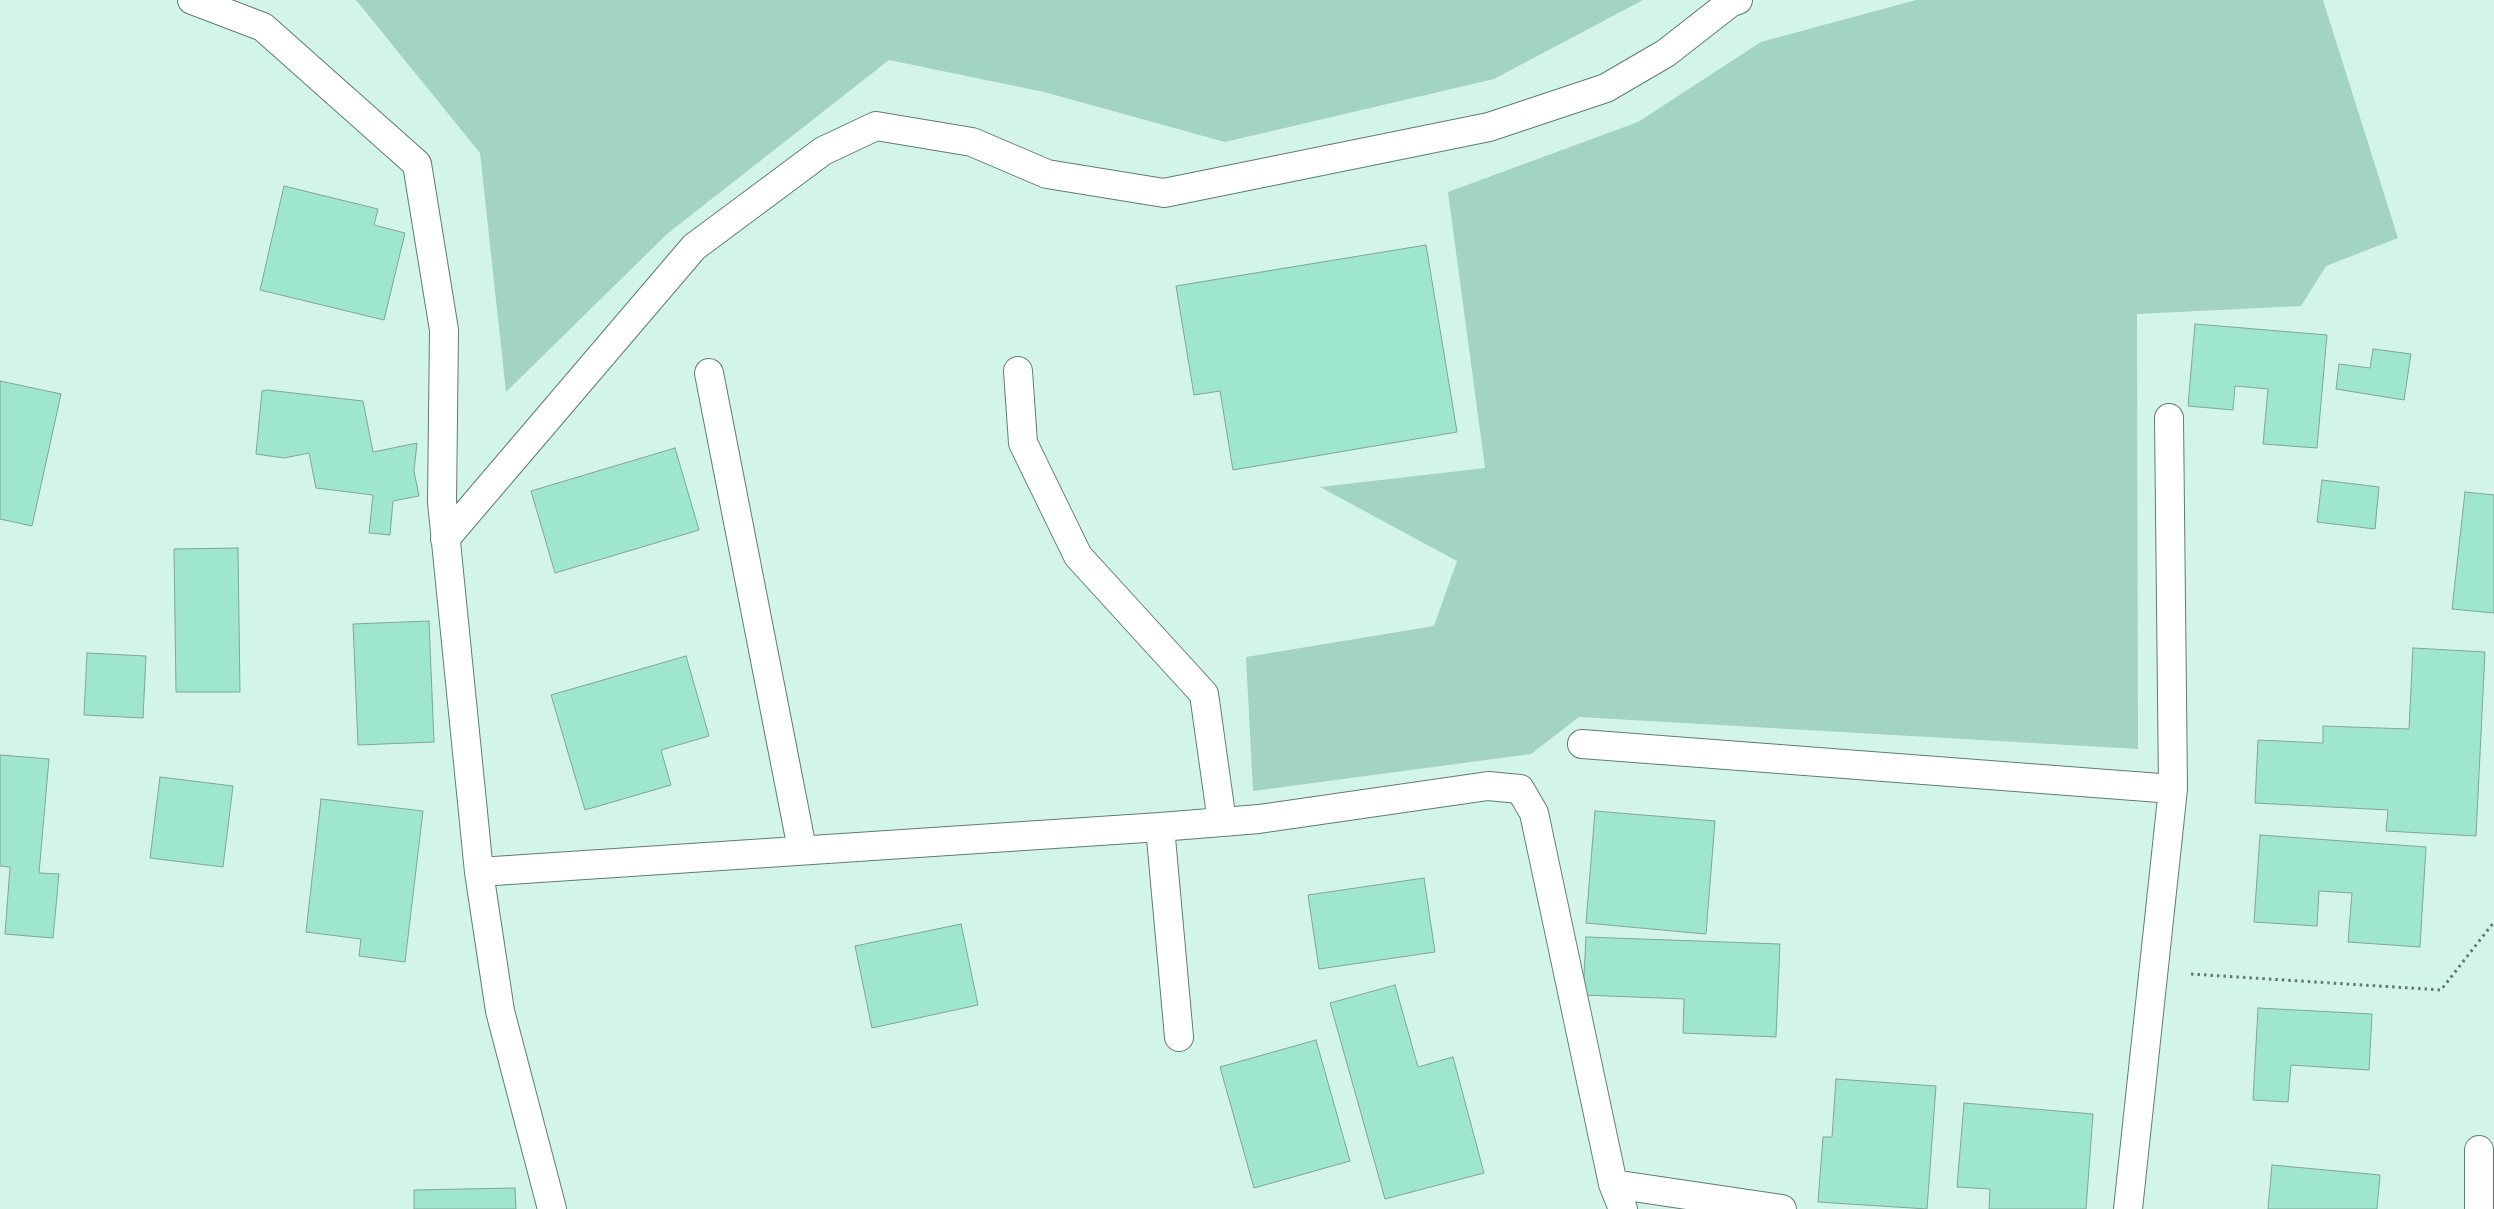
<!DOCTYPE html>
<html>
<head>
<meta charset="utf-8">
<style>
  body { margin:0 }
  canvas { display:block; background:#d3f5e8 }
</style>
</head>
<body>
<canvas width="2494" height="1209"></canvas>
<script>
const ctx = document.querySelector('canvas').getContext('2d');
ctx.lineJoin = 'round';
function fill(path, color) { ctx.fillStyle = color; ctx.fill(path, 'evenodd'); }
const shape = rows => new Path2D(rows.map(r => 'M' + r).join(''));
function stroke(path, color, width, dash) { ctx.strokeStyle = color; ctx.lineWidth = width; ctx.lineCap = dash ? 'butt' : 'round'; ctx.setLineDash(dash || []); ctx.stroke(path); }
const green = shape([
  [356,0,1643,0,1494,79,1225,142,1044,92,889,60,667,234,506,392,480,153],
  [1916,0,2323,0,2398,238,2326,266,2301,306,2137,314,2138,749,1579,717,1531,754,1253,791,1246,657,1434,626,1457,561,1320,487,1485,468,1448,192,1638,122,1761,42]
]);
const building = shape([
  [284,186,378,209,374,225,405,233,384,320,260,290,284,186],
  [1426,245,1457,432,1233,470,1220,391,1194,395,1176,286,1426,245],
  [2195,324,2327,335,2317,448,2263,444,2268,389,2235,386,2233,410,2188,406,2195,324],
  [2373,349,2411,354,2404,400,2336,389,2339,364,2370,368,2373,349],
  [0,381,61,394,32,526,0,519,0,381],
  [267,390,363,401,373,452,417,443,414,471,419,496,393,501,390,535,369,533,373,495,316,488,309,453,284,458,256,454,262,391,267,390],
  [675,448,699,530,555,573,531,491,675,448],
  [2322,480,2379,487,2375,529,2317,522,2322,480],
  [2465,492,2494,495,2494,613,2452,609,2465,492],
  [238,548,240,692,176,692,174,549,238,548],
  [429,621,434,742,358,745,353,624,429,621],
  [2413,648,2485,652,2476,836,2386,831,2388,810,2255,803,2258,740,2323,743,2323,726,2409,729,2413,648],
  [87,653,146,656,143,718,84,715,87,653],
  [686,656,709,736,661,750,671,785,585,810,551,695,686,656],
  [0,755,49,759,39,873,59,874,53,938,5,934,10,867,0,866,0,755],
  [160,777,233,786,223,867,150,858,160,777],
  [321,799,423,811,405,962,359,956,361,939,306,932,321,799],
  [1595,811,1715,821,1706,934,1586,923,1595,811],
  [2260,835,2426,847,2420,947,2348,942,2352,893,2319,891,2317,926,2254,922,2260,835],
  [1424,878,1435,952,1319,969,1308,895,1424,878],
  [961,924,978,1005,872,1028,855,946,961,924],
  [1586,937,1780,944,1776,1037,1683,1033,1684,999,1583,995,1586,937],
  [1395,985,1418,1067,1453,1057,1484,1173,1385,1199,1330,1003,1395,985],
  [2258,1008,2372,1014,2369,1070,2291,1065,2288,1102,2253,1100,2258,1008],
  [1316,1040,1350,1161,1254,1188,1220,1067,1316,1040],
  [1836,1079,1936,1086,1927,1209,1818,1202,1823,1137,1832,1137,1836,1079],
  [1964,1103,2093,1114,2086,1209,1989,1209,1990,1189,1957,1187,1964,1103],
  [2272,1165,2380,1175,2377,1209,2268,1209,2272,1165],
  [515,1188,516,1209,414,1209,414,1190,515,1188]
]);
const path = shape([
  [2191,974,2441,990,2494,922]
]);
const minor = shape([
  [192,0,263,27,417,164,444,330,442,502,479,872,500,1011,552,1209],
  [1018,371,1023,443,1078,556,1204,694,1222,822],
  [709,373,802,849],
  [445,539,694,247,823,151,876,126,972,142,1047,174,1164,193,1489,127,1606,88,1666,53,1730,3,1738,0],
  [1582,744,2173,789],
  [1160,827,1179,1037],
  [479,872,1160,827,1259,819,1488,786,1520,789,1534,813,1613,1184,1623,1209],
  [1613,1184,1782,1209],
  [2128,1209,2173,789,2169,418],
  [2479,1209,2479,1150]
]);
fill(green, '#a3d3c1');
fill(building, '#9ee6cd');
stroke(building, '#83a497', 1);
stroke(minor, '#5e7d72', 30);
stroke(path, '#61776f', 3, [2.5, 4]);
stroke(minor, '#fff', 28);
</script>
</body>
</html>
